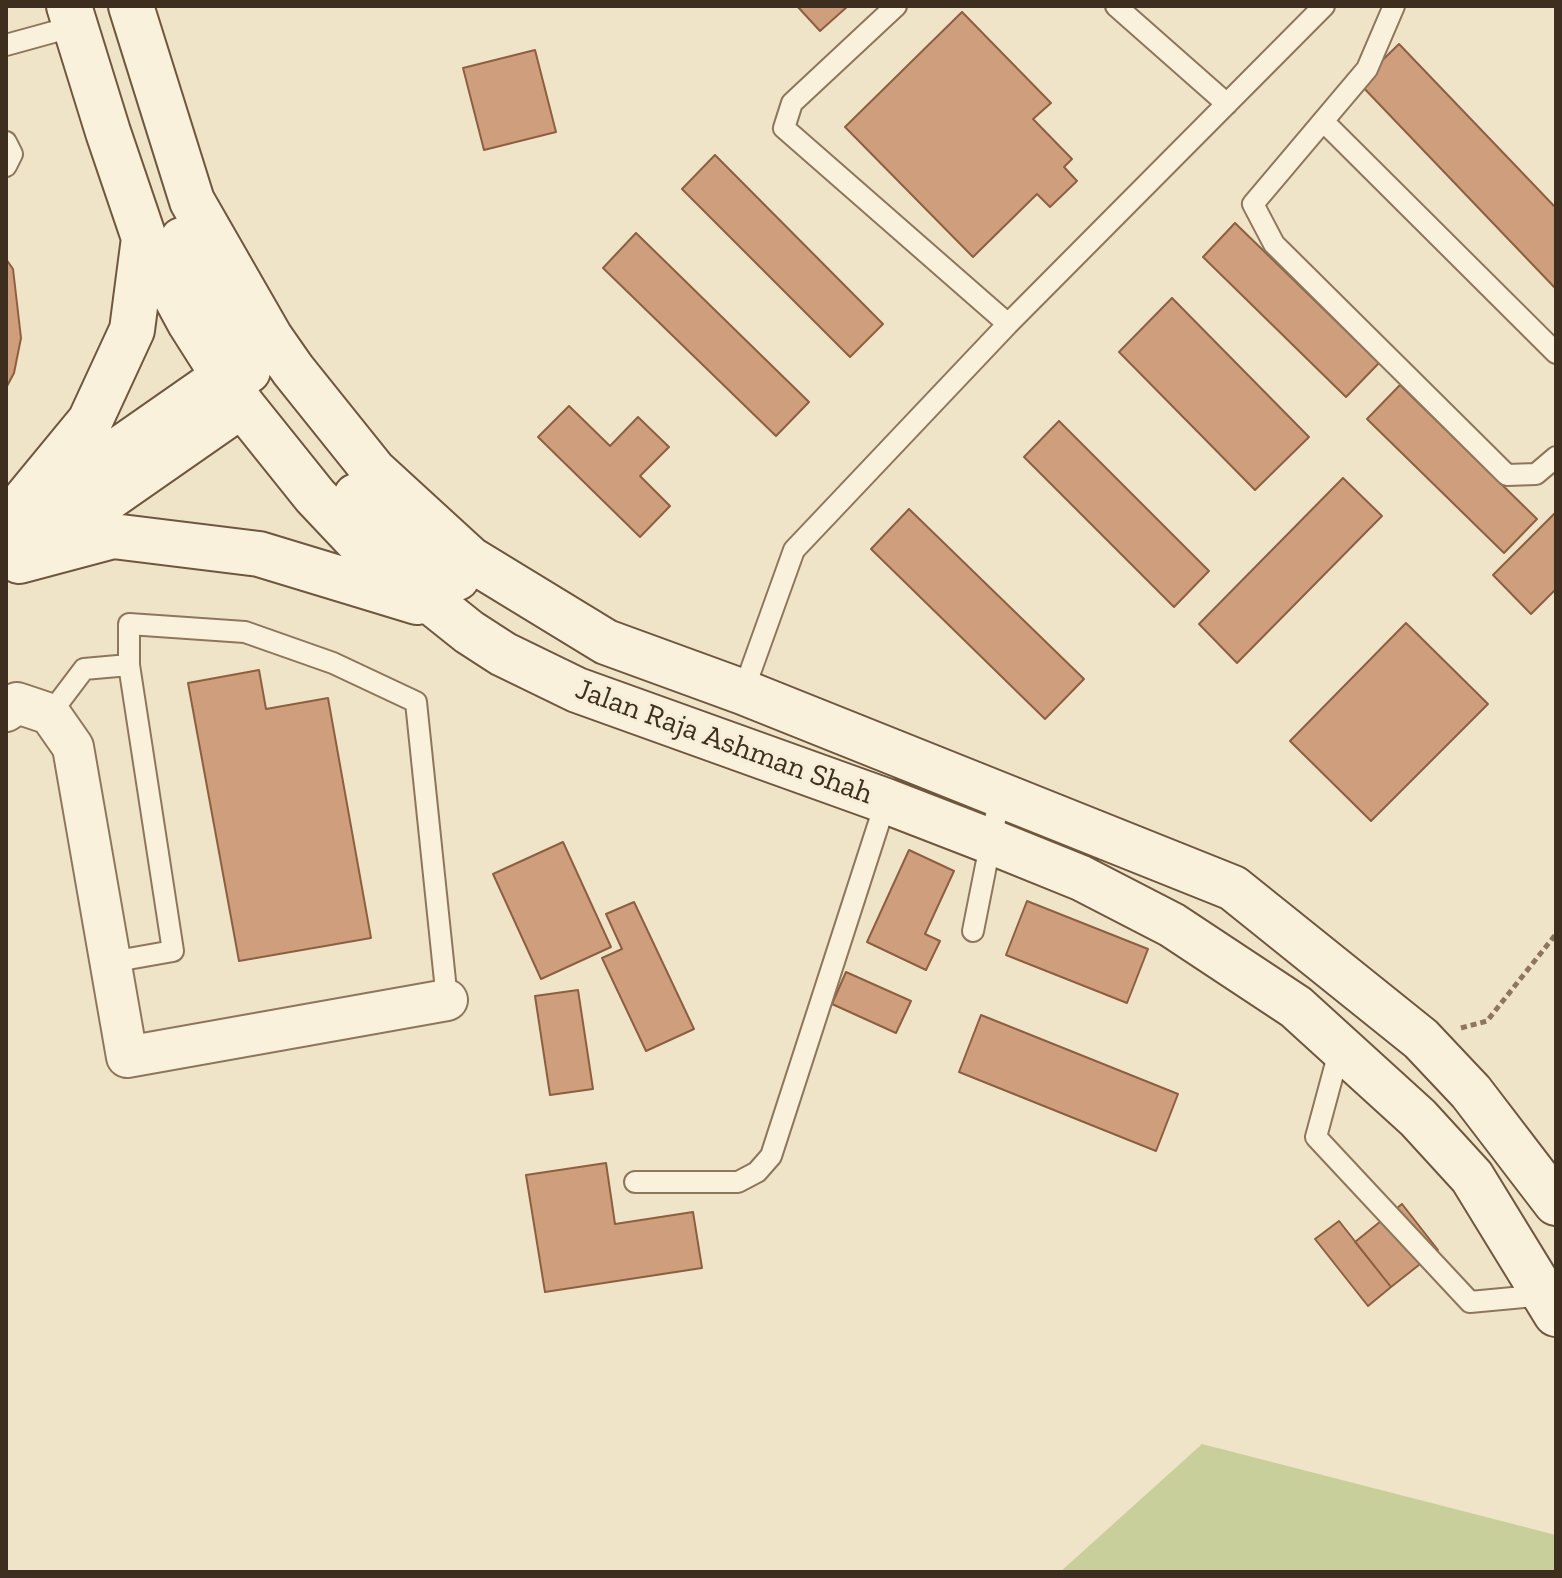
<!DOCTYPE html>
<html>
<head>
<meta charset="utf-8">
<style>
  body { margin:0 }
  #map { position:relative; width:1562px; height:1578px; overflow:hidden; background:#f0e4c8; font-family:"Zilla Slab",serif }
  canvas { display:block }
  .frame { position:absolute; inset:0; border:8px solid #3d2e20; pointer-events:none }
</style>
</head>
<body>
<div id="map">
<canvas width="1562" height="1578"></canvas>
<div class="frame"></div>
</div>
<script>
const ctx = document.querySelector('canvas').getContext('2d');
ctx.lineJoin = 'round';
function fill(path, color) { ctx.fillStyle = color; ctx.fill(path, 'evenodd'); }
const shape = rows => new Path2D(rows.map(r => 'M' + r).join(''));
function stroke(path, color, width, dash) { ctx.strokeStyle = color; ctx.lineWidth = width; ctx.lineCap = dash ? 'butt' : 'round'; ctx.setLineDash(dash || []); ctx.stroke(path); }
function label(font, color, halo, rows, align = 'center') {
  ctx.font = font + ' "Zilla Slab",serif'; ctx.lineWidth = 6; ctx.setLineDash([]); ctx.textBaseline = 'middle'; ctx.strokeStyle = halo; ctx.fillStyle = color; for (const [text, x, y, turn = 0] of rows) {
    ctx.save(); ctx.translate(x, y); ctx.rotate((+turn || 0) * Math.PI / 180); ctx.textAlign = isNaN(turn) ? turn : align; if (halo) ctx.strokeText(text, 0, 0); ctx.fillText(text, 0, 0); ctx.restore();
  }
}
const green = shape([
  [1202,1444,1556,1535,1556,1572,1060,1572]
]);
const building = shape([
  [797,6,848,6,820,31,797,6],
  [962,12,1051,103,1033,119,1072,159,1064,167,1077,181,1050,207,1037,194,973,257,845,127,962,12],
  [1399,44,1556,208,1556,289,1359,83,1399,44],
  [535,50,556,132,484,150,463,68,535,50],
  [715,155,883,324,850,357,682,189,715,155],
  [1235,223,1379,363,1346,397,1203,257,1235,223],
  [636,233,809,402,776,436,603,268,636,233],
  [6,259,13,269,21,338,14,373,6,388,6,259],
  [1172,298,1309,437,1255,490,1119,352,1172,298],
  [1400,385,1537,519,1504,553,1367,419,1400,385],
  [569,406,610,446,638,417,669,447,640,476,670,506,640,537,538,437,569,406],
  [1059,421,1209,571,1174,607,1024,457,1059,421],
  [1343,478,1382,516,1237,663,1199,624,1343,478],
  [909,509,1084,679,1045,719,871,549,909,509],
  [1556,512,1556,589,1531,614,1493,575,1556,512],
  [1406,623,1488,704,1371,821,1290,741,1406,623],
  [259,670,266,709,328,698,371,938,239,961,188,683,259,670],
  [563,842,611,947,541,979,493,874,563,842],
  [909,850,954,871,925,934,940,941,926,970,867,942,909,850],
  [1027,901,1148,949,1127,1003,1006,955,1027,901],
  [634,902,694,1029,646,1051,602,958,622,949,606,914,634,902],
  [846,972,911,1001,896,1033,832,1004,846,972],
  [578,990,593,1089,550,1095,535,996,578,990],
  [981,1015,1178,1094,1156,1151,959,1072,981,1015],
  [606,1163,615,1224,693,1212,702,1268,545,1292,526,1175,606,1163],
  [1402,1204,1438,1250,1391,1287,1355,1242,1402,1204],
  [1339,1221,1391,1287,1368,1306,1315,1239,1339,1221]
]);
const path = shape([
  [1461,1028,1487,1021,1556,934]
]);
const lane = shape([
  [896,6,792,103,784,128,1008,324],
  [1116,6,1227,104],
  [1394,6,1367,69,1253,204,1274,244,1507,475,1536,474,1556,457],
  [6,45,75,26],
  [1323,121,1556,353],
  [6,142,12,154,6,166],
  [743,692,794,550,1008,324,1324,6],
  [50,714,84,669,129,665],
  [973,931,1000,795],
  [111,962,173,951,129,665,129,624,245,632,333,663,416,702,447,1000],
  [1340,1048,1316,1137,1470,1302,1545,1295],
  [635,1182,738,1182,757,1172,771,1156,886,801]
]);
const street = shape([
  [6,711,17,703,50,714,73,747,127,1057,447,1000]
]);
const secondary = shape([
  [69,6,108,132,144,238,190,323,242,405,315,496,365,549,469,632,503,654,577,690,886,801,992,842,1081,878,1172,925,1296,1007,1418,1118,1472,1177,1556,1314],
  [131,6,192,201,270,337,293,370,374,471,470,559,606,642,743,692,1233,888,1421,1039,1471,1092,1556,1203],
  [182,240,248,371],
  [356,496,386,528,457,578],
  [41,504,223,377],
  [6,523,90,421,132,330,144,238],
  [41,545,242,405],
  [19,561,113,536,259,554,417,602]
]);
const streetNames = [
  ["Jalan Raja Ashman Shah",724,742,20]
];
fill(green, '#c9cf9b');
fill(building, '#cf9f7d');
stroke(building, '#8d5f41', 2);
stroke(lane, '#8d765c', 24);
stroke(street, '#8d765c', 44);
stroke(secondary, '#6f573f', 48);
stroke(path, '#8d765c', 5, [6, 4]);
stroke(lane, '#faf1dc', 20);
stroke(street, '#faf1dc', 40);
stroke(secondary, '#faf1dc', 44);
label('30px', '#3d2e20', '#f7eed8', streetNames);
</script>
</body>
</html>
